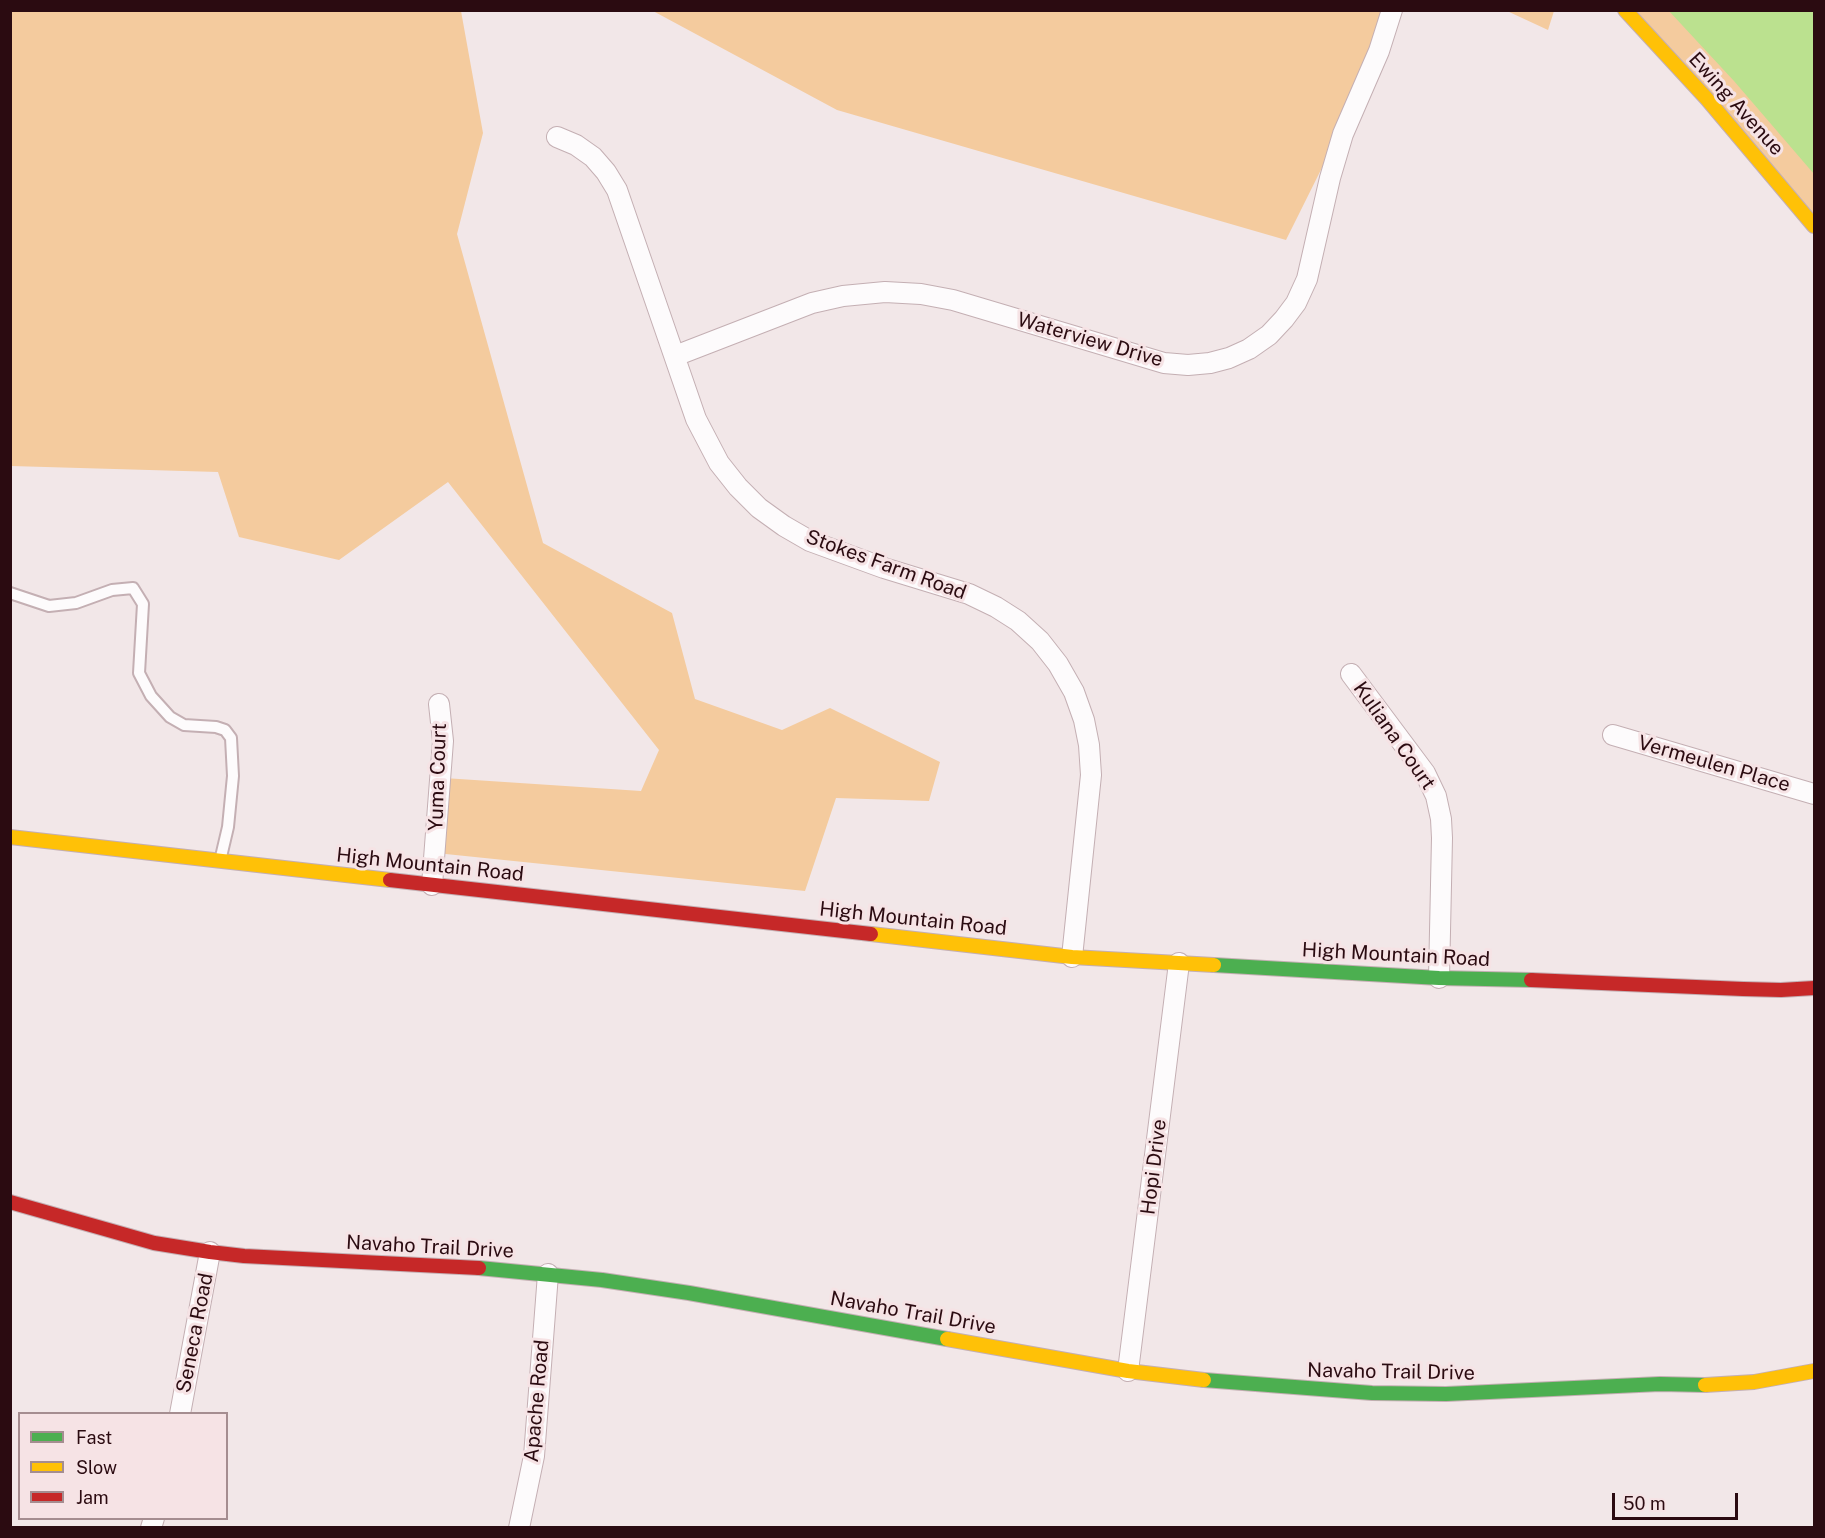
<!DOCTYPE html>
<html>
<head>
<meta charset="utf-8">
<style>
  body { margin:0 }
  #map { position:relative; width:1825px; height:1538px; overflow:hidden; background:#f2e7e8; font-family:"Public Sans",sans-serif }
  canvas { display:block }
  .frame { position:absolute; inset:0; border:12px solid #2b0b11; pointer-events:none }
  .legend { position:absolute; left:18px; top:1412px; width:210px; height:108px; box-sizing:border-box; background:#f6e3e5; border:2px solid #a58d90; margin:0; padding:8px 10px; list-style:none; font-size:18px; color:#2b0b11 }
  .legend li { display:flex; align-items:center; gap:12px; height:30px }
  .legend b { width:30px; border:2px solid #a58d90 }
  .scale { position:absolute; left:1612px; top:1493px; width:126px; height:27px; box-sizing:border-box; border:3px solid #2b0b11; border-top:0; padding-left:8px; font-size:18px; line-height:21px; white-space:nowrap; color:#2b0b11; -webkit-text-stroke:4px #f6e3e5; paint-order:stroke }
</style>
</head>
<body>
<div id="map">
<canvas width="1825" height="1538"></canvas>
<div class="frame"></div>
<ul class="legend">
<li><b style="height:8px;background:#4caf50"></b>Fast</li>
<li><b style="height:8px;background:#ffc107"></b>Slow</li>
<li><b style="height:8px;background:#c62828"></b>Jam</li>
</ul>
<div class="scale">50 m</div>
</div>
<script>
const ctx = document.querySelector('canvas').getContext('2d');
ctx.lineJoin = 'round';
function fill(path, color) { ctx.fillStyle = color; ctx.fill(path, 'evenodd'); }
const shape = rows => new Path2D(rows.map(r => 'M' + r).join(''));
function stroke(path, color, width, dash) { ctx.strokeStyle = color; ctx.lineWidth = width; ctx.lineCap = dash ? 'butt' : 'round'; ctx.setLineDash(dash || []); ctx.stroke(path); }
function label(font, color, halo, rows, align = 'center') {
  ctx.font = font + ' "Public Sans",sans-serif'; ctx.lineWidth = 6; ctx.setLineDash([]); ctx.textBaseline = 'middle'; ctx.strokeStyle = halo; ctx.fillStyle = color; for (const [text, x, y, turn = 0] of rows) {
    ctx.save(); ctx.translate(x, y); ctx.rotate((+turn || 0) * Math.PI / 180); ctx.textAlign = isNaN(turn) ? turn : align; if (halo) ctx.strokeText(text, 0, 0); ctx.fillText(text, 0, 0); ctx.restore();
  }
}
const green = shape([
  [10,11,461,11,483,133,457,234,543,543,672,613,695,699,782,730,830,708,940,762,929,801,836,798,805,891,436,853,444,778,641,791,659,750,448,482,339,560,239,537,218,472,11,466],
  [653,11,1400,11,1286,240,837,110],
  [1507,11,1554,11,1548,30],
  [1625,11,1814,11,1814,226]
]);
const water = shape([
  [1669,11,1814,11,1814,174,1734,81]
]);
const lane = shape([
  [10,593,49,606,76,603,112,590,133,588,143,604,139,673,151,696,170,717,184,725,216,727,225,730,231,738,233,776,228,827,220,861]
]);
const street = shape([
  [557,137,576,145,593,157,606,172,617,190,696,419,719,463,738,487,759,508,784,526,810,541,884,568,969,594,996,607,1018,621,1040,641,1058,664,1074,692,1084,720,1089,745,1091,775,1072,957],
  [675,356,812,303,843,296,885,292,921,294,953,300,1164,363,1188,365,1210,363,1229,358,1249,349,1269,335,1284,319,1296,303,1307,279,1330,178,1343,134,1379,51,1392,10],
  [1351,674,1425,773,1436,796,1441,819,1442,838,1439,978],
  [1613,735,1814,794],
  [432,885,443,741,439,704],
  [1128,1371,1179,963],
  [180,1414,210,1252],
  [151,1528,154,1518],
  [519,1528,534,1456,548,1274]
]);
const fast = shape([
  [1214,965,1439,978,1531,980],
  [479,1268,602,1280,689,1293,947,1339],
  [1204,1380,1372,1393,1446,1394,1660,1384,1705,1385]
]);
const slow = shape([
  [1625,10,1707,99,1814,226],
  [10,837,390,880],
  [871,934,1072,957,1214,965],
  [947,1339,1128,1371,1204,1380],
  [1705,1385,1754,1382,1814,1371]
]);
const jam = shape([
  [390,880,871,934],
  [1531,980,1743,989,1781,990,1814,988],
  [10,1202,154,1243,210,1252,244,1256,479,1268]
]);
const streetNames = [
  ["Ewing Avenue",1736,104,48],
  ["Waterview Drive",1090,340,16],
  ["Stokes Farm Road",886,565,20],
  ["Kuliana Court",1394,736,55],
  ["Vermeulen Place",1714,764,16],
  ["Yuma Court",438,777,-88],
  ["High Mountain Road",430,865,6],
  ["High Mountain Road",913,919,6],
  ["High Mountain Road",1396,955,3],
  ["Hopi Drive",1154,1167,-83],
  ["Navaho Trail Drive",430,1247,3],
  ["Navaho Trail Drive",913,1313,10],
  ["Seneca Road",195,1333,-79],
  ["Navaho Trail Drive",1391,1372,1],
  ["Apache Road",537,1401,-85]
];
fill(green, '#f4cb9e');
fill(water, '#bbe18f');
stroke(lane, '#c4afb3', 14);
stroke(street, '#c4afb3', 22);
stroke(fast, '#c4afb3', 16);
stroke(slow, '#c4afb3', 16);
stroke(jam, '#c4afb3', 16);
stroke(lane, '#fdfbfc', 10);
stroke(street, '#fdfbfc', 20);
stroke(fast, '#4caf50', 14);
stroke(slow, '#ffc107', 14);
stroke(jam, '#c62828', 14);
label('20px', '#2b0b11', '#f6e3e5', streetNames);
</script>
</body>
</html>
